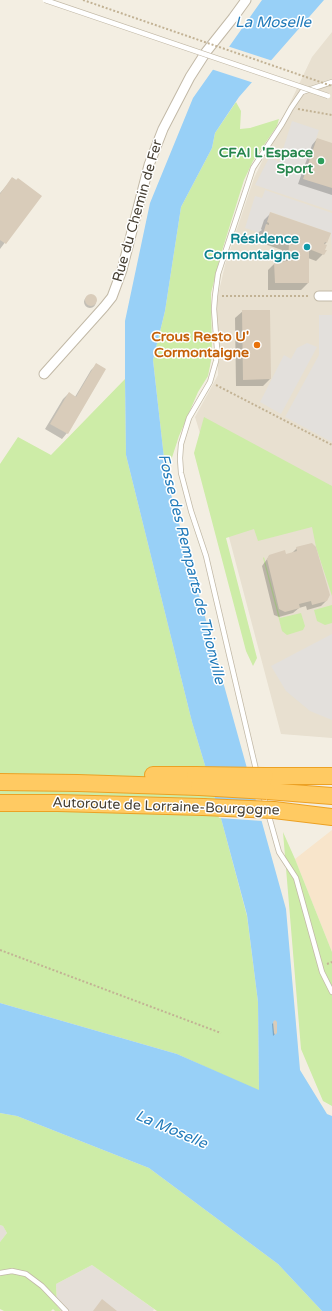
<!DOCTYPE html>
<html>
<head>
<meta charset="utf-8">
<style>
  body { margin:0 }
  canvas { display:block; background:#f3eee2 }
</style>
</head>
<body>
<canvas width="332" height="1311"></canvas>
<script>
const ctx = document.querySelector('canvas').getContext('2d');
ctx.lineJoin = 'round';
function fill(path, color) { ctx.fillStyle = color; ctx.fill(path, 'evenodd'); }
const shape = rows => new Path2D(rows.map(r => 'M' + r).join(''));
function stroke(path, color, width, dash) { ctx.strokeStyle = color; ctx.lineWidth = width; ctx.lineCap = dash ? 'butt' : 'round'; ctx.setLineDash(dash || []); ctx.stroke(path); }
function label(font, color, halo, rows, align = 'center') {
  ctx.font = font + ' "Varela Round",sans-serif'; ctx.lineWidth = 3; ctx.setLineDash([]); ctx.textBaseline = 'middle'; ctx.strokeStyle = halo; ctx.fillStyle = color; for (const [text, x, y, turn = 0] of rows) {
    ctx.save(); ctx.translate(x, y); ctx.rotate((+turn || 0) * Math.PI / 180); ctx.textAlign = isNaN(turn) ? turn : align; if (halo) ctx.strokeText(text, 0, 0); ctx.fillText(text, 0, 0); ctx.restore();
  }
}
const residential = shape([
  [332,32,332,738,281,734,211,469,195,417,218,375,216,304,225,265,254,178,312,57]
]);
const commercial = shape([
  [332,830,332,952,295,859]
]);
const industrial = shape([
  [0,1225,3,1226,7,1233,0,1242],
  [92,1265,154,1309,153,1311,61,1311,57,1306,56,1284]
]);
const green = shape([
  [236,102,241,111,240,129,250,128,279,119,277,126,253,161,244,180,221,254,211,293,212,356,208,376,198,392,179,436,166,476,153,360,165,311,181,207,212,148,215,133],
  [125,379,126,455,192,722,222,822,247,916,258,1002,259,1091,177,1054,0,1003,0,464,18,437,51,455],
  [204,417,332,486,332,596,316,547,312,527,258,541,254,529,226,538,257,658,253,666,246,651,194,453],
  [264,557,280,618,301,613,305,626,303,630,287,635,282,631,263,558],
  [332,605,332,623,325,625,317,621,314,610],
  [283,832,295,859,332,952,332,1106,323,1101,301,1049],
  [0,1113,17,1116,149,1168,278,1264,322,1311,157,1311,92,1265,56,1284,57,1306,61,1311,55,1311,53,1309,51,1311,4,1311,0,1309,0,1242,7,1233,3,1226,0,1225]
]);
const parking = shape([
  [292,121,319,130,303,178,332,188,332,211,255,185,269,158,278,161,275,171,285,174,286,170,277,168],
  [265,190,332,213,332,252,331,233,271,212,263,234,245,228,255,196,262,198],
  [319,315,332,315,332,442,285,417,319,355],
  [307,343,317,347,281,414,260,402,284,355,291,359,297,348],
  [332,634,332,720,310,711,286,691,271,666]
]);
const water = shape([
  [262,0,324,0,239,97,215,133,212,148,181,207,165,311,153,360,166,476,286,909,300,1070,327,1114,332,1116,332,1311,322,1311,278,1264,149,1168,17,1116,0,1113,0,1003,177,1054,259,1090,258,1002,247,915,222,822,192,722,126,455,125,379,125,321,150,203,193,98]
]);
const pier = shape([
  [227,46,273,61,254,83,211,69],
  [213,799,258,801,263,821,219,818]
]);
const shadow = shape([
  [317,139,332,144,332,195,298,184,312,145],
  [13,178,40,196,0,249,0,193],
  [271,213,327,242,324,245,323,254,316,261,308,258,308,283,301,290,268,290,268,270,275,263,282,262,282,250,256,241,259,232,262,230,261,229,264,220],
  '84 302a6 6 0 1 1 12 0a6 6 0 1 1-12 0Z',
  [243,311,270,379,263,386,236,386,235,318],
  [96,365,67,433,62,439,45,429,63,399,69,393,75,397,91,370],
  [297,548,326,601,321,606,307,610,306,606,299,608,293,613,279,617,274,615,262,566,270,555,285,555,291,554],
  [275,1021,276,1033,273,1036,272,1024]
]);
const building = shape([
  [317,138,332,143,332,188,303,179],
  [12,177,16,180,18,178,42,196,6,244,0,240,0,194],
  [270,212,331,233,327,243,325,242,324,244,327,245,325,250,327,250,324,255,309,249,309,283,275,283,274,262,288,261,289,243,263,234,266,224,269,225,269,223,267,222],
  '85 300a6 6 0 1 1 12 0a6 6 0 1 1-12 0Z',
  [242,310,270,310,271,379,243,380],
  [96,363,106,369,68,434,50,424,69,392,76,397],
  [312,543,316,547,330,595,327,601,312,605,311,601,299,604,300,608,285,612,279,609,267,559,269,555,285,550,286,554,297,551,296,547],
  [275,1020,277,1022,277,1033,275,1035,274,1033,273,1022],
  [102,1299,117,1311,93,1311]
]);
const path = shape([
  [298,109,332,115],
  [222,296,310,296],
  [216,385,332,445],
  [0,950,221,1033],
  [327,964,332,962]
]);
const service = shape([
  [257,774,206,556,191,511,181,473,180,458,181,444,189,418,210,382,216,361,217,349,214,309,215,296,218,274,253,168,282,124,291,108,302,92,332,82],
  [263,795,279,852,296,878,322,972,332,992],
  [0,1273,12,1271,26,1274,42,1286,66,1311]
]);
const minor = shape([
  [319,296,332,296],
  [44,374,104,307,112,297,122,270,149,165,163,129,190,77,206,52,233,18,246,0]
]);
const motorway = shape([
  [153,775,195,775],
  [265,776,332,776],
  [0,782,78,783,199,787],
  [267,791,332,796],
  [0,803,58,803,203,807],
  [274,810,332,817]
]);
const pathBridge = shape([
  [83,0,332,86]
]);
const serviceBridge = shape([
  [45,0,328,96]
]);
const motorwayBridge = shape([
  [195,775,265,776],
  [199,787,267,791],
  [203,807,274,810]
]);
const markers = [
  [321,161,4,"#2e9e5b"],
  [307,247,4,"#0f9aa8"],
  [257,345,4,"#e8710a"]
];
const leisureNames = [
  ["CFAI L'Espace",313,153],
  ["Sport",313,169]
];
const streetNames = [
  ["Rue du Chemin de Fer",138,211,-74],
  ["Autoroute de Lorraine-Bourgogne",166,807,2]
];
const cultureNames = [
  ["Résidence",299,239],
  ["Cormontaigne",299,255]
];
const foodNames = [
  ["Crous Resto U'",249,337],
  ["Cormontaigne",249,353]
];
const waterNames = [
  ["La Moselle",273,23],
  ["Fosse des Remparts de Thionville",191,569,76],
  ["La Moselle",171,1130,23]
];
fill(residential, '#e8e0d0');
fill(commercial, '#f8e5cb');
fill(industrial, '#e5dfd8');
fill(green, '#cdeca7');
fill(parking, '#e3e0dc');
fill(water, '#98d0f7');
fill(pier, '#f3eee2');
fill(shadow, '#0003');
fill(building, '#d9ccba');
stroke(service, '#c2b9a7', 6);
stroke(minor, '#c2b9a7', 11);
stroke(motorway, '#eca124', 18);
stroke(path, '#c2b294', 2, [2, 2]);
stroke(service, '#fff', 4.5);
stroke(minor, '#fff', 9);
stroke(motorway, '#ffca62', 16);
stroke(serviceBridge, '#c2b9a7', 6, []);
stroke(motorwayBridge, '#eca124', 18, []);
stroke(pathBridge, '#c2b294', 2, [2, 2]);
stroke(serviceBridge, '#fff', 4.5);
stroke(motorwayBridge, '#ffca62', 16);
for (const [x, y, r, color] of markers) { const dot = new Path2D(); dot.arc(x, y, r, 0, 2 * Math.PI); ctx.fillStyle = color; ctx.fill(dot); stroke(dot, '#fff', 1.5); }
label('bold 14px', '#27864d', '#fff', leisureNames, 'right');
label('14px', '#453e32', '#fff', streetNames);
label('bold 14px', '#0d838f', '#fff', cultureNames, 'right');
label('bold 14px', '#c56008', '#fff', foodNames, 'right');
label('italic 15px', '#227bba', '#fff', waterNames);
</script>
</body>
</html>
